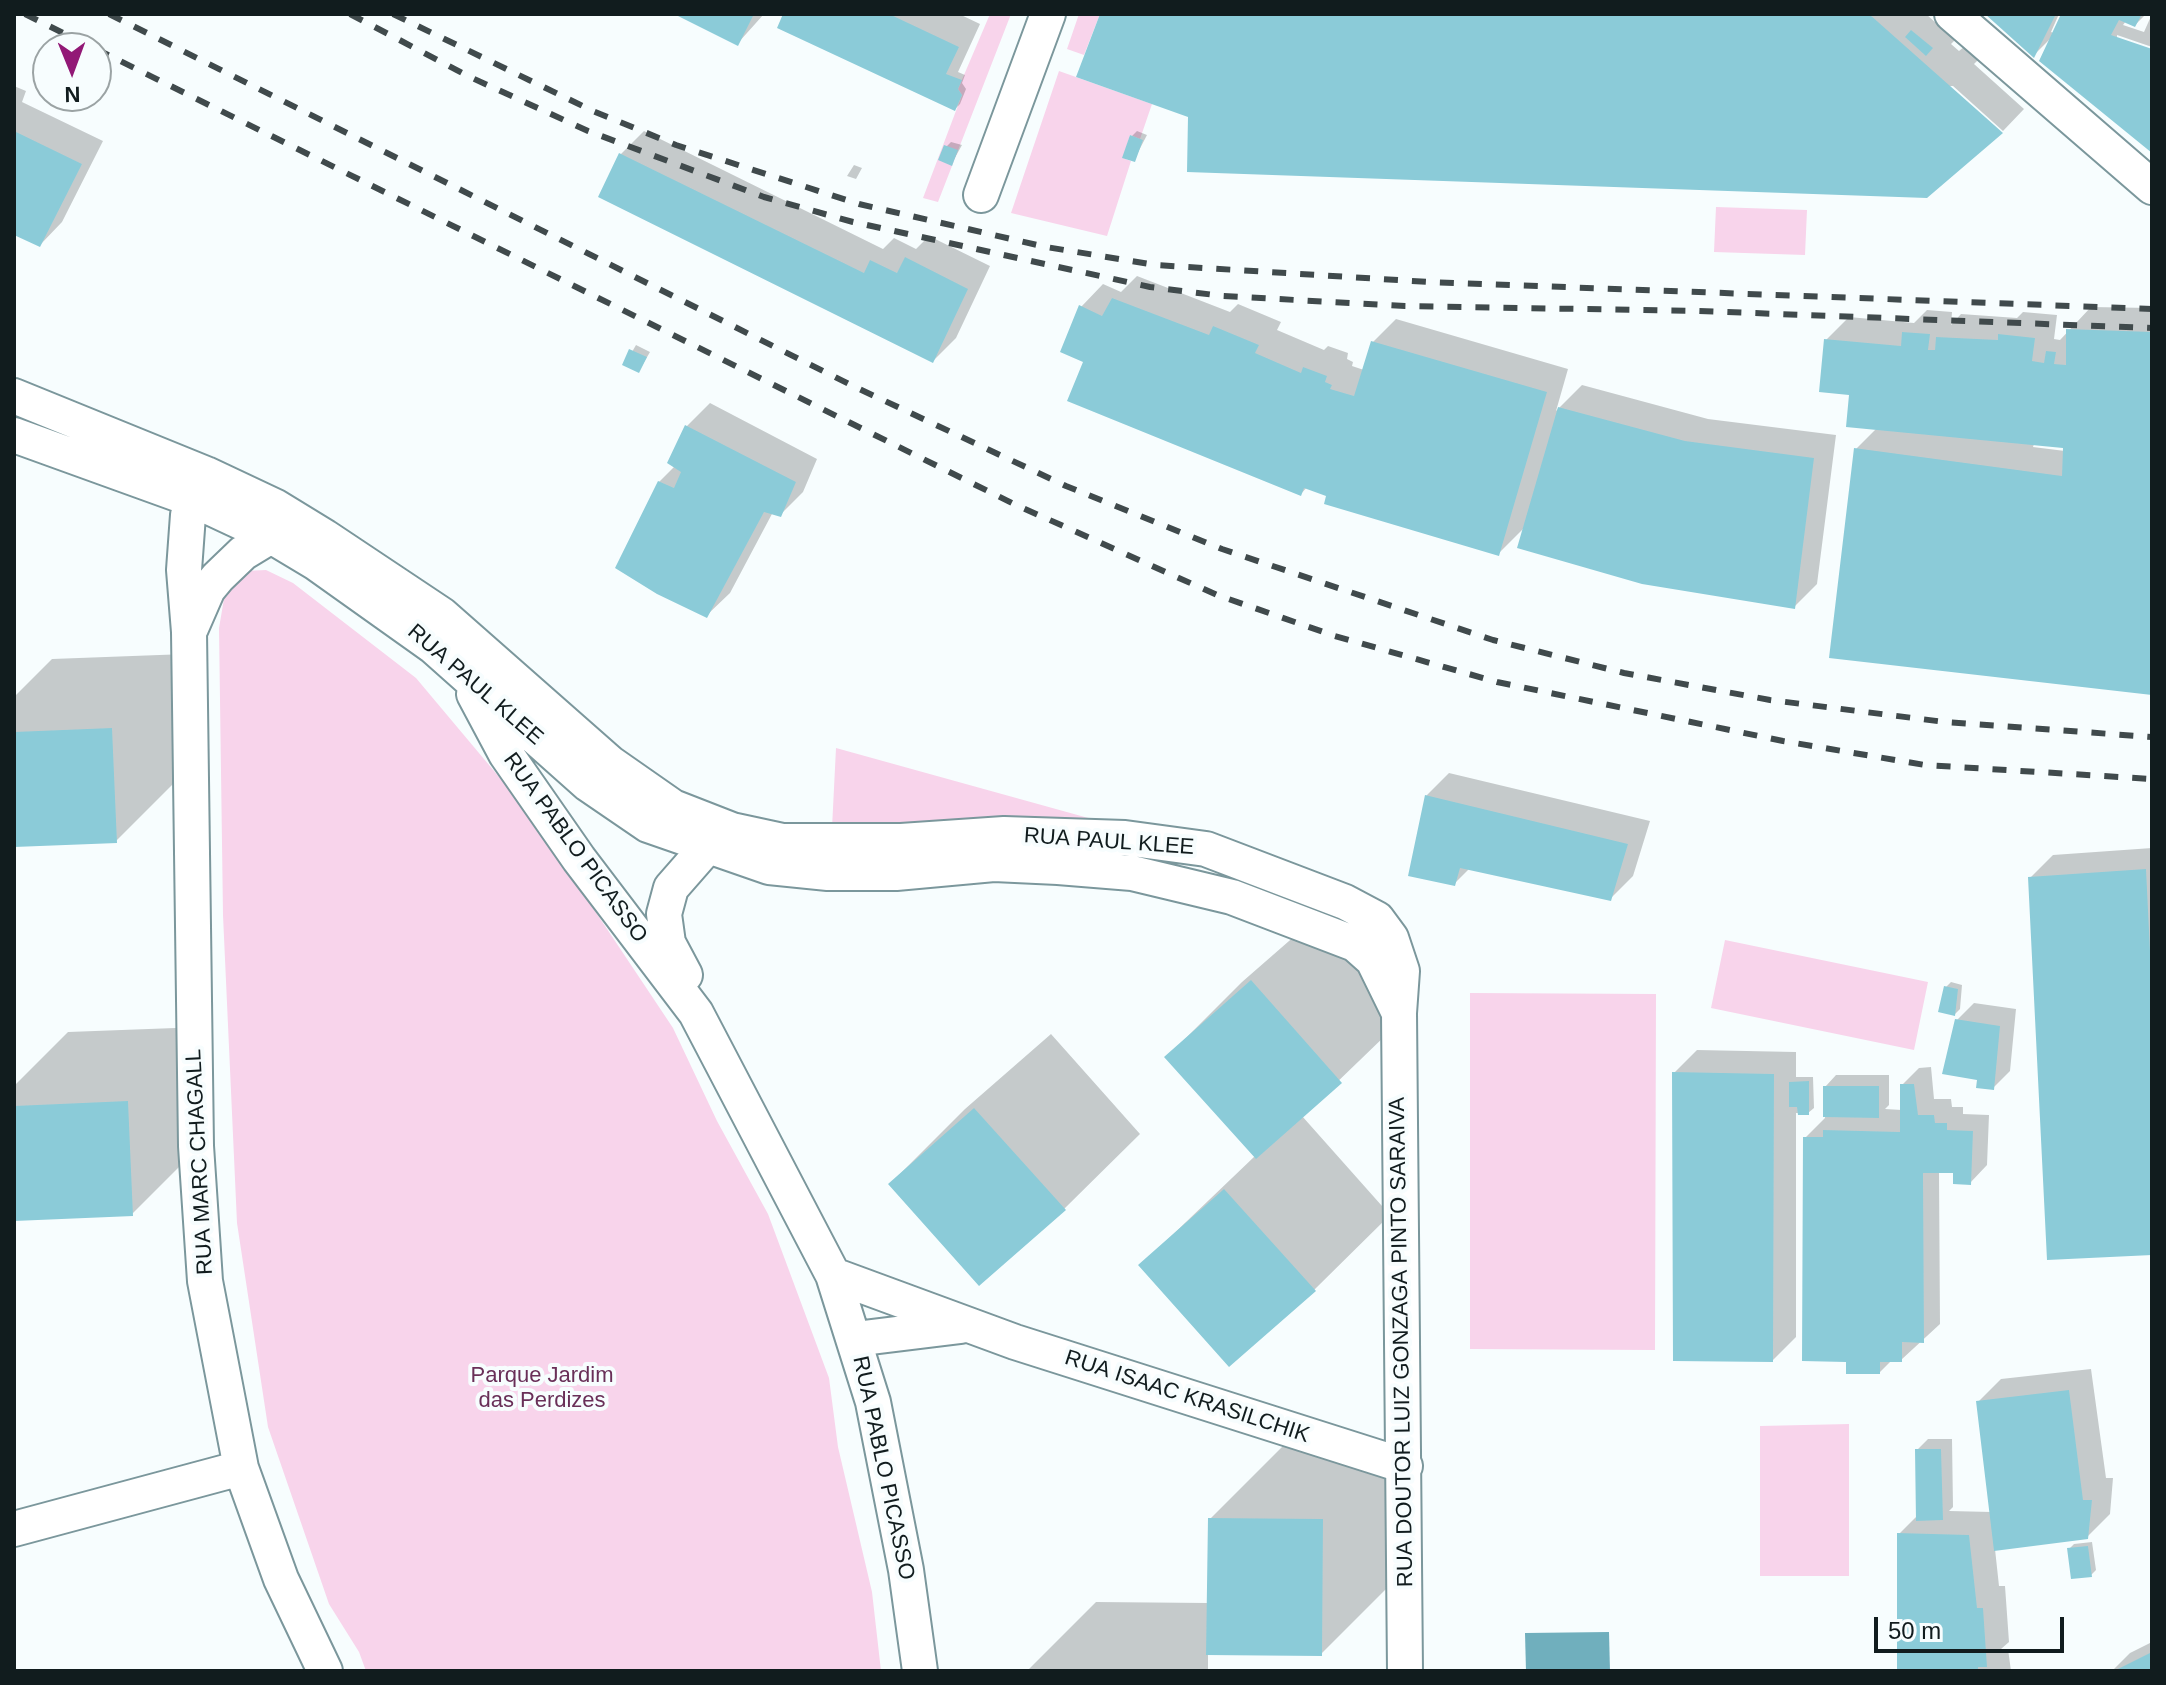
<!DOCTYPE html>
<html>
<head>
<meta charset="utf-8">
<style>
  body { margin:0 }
  #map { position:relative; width:2166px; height:1685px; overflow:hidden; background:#f7fdfe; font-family:Arial,sans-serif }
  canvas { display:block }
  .frame { position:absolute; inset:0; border:16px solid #111c1e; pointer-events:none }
  .north { position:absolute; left:32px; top:32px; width:80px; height:80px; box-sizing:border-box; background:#f7fdfe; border:2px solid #9ba3a4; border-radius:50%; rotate:179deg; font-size:22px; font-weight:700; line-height:32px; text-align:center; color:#111c1e }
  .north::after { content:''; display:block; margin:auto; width:28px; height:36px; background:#921976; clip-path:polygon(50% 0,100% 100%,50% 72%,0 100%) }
  .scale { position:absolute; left:1874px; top:1617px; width:190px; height:36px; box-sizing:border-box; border:4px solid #111c1e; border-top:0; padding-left:10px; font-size:24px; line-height:28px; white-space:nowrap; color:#111c1e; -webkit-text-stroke:6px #f7fdfe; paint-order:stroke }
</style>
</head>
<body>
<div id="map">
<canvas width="2166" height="1685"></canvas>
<div class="frame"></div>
<div class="north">N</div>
<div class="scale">50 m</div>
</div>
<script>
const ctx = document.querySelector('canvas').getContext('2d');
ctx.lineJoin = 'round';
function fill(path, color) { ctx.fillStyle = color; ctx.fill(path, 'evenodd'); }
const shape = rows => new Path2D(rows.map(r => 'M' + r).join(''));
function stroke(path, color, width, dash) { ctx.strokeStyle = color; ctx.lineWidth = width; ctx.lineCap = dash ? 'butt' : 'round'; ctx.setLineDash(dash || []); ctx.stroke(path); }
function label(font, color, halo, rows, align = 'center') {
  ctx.font = font + ' Arial,sans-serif'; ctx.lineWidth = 8; ctx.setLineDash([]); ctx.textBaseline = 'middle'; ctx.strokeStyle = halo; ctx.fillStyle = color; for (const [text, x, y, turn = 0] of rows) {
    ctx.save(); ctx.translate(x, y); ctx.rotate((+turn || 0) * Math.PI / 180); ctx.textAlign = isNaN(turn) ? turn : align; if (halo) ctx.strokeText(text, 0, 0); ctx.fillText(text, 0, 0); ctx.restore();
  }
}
const green = shape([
  [990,14,1011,14,938,202,923,198,962,95,958,89],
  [1079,14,1100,14,1084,55,1067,49],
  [1059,71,1152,104,1140,139,1130,135,1123,158,1131,161,1107,236,1011,213],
  [1716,207,1807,210,1805,255,1714,252],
  [266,570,293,583,416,678,531,815,673,1028,717,1121,768,1214,829,1378,838,1447,872,1592,881,1671,366,1671,359,1652,329,1604,268,1427,237,1223,223,915,219,628,225,593,245,571],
  [836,748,1128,829,832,828],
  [1725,940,1928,982,1914,1050,1711,1008],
  [1470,993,1656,994,1655,1350,1470,1349],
  [1849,1424,1849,1576,1760,1576,1760,1426]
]);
const water = shape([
  [1609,1632,1610,1671,1526,1671,1525,1633]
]);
const shadow = shape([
  [678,14,764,14,738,43],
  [785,14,959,14,980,24,958,72,965,75,962,83,966,89,960,104,955,109],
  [1102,14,1866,14,1871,18,1872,14,1926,14,1955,40,1951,44,1959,51,1964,47,1978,60,1974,64,2024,109,2003,131,1953,86,1190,116],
  [1986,14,2059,14,2051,32,2054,33,2064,14,2146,14,2135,25,2126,21,2123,25,2144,32,2152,14,2152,47,2117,35,2117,40,2152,52,2152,151,2051,38,2034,55],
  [14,86,26,91,22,102,103,141,62,222,40,245,14,232],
  [644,131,883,249,894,238,916,249,929,236,990,266,956,338,933,361,600,196,621,154],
  [1137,131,1147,135,1134,160,1132,136],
  [951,142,962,145,952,163,946,147],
  [854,165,862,168,856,179,847,176],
  [1137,276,1230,312,1238,304,1281,322,1277,330,1324,350,1328,346,1348,353,1347,359,1353,362,1352,366,1364,370,1373,342,1396,319,1568,369,1556,411,1582,385,1708,419,1836,435,1817,584,1794,607,1525,527,1498,554,1307,487,1301,494,1086,361,1081,307,1103,284,1121,292],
  [2091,307,2152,308,2152,693,1856,449,1877,428,1851,393,1826,340,1849,317,1914,323,1927,310,1952,312,1951,325,1961,314,2017,318,2023,312,2057,315,2054,339,2060,340],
  [2034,444,2065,447,2065,451,2033,447],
  [636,345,650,352,639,371,625,364],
  [710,403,817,459,803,492,780,515,773,512,730,593,707,615,659,482,675,466,687,426],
  [186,654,191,766,116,841,14,845,14,901,14,697,52,659],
  [1449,773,1650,821,1633,876,1610,899,1470,868,1454,884,1426,796],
  [2152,848,2152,1253,2030,878,2053,855],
  [1328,907,1416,1006,1302,1116,1390,1215,1314,1290,1141,1265,1255,1156,1167,1057,1242,982],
  [1951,982,1962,985,1960,1009,1955,1014,1946,987],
  [1974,1003,2016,1009,2010,1071,1993,1088,1957,1020],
  [202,1027,207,1139,132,1214,14,1219,14,1086,68,1032],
  [1051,1034,1140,1134,1064,1209,890,1184,965,1109],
  [1697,1050,1796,1052,1796,1077,1813,1077,1814,1108,1808,1113,1796,1113,1796,1337,1773,1360,1674,1073],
  [1931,1067,1934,1099,1951,1099,1952,1107,1963,1107,1963,1114,1989,1115,1987,1165,1970,1183,1955,1171,1939,1171,1940,1324,1901,1360,1892,1360,1880,1372,1805,1138,1825,1118,1825,1087,1836,1075,1889,1075,1889,1105,1885,1109,1902,1110,1902,1085,1919,1068],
  [2091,1369,2106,1478,2113,1478,2110,1514,2087,1537,1995,1549,1999,1586,2005,1586,2009,1642,2001,1649,2008,1649,2011,1671,1899,1671,1899,1534,1918,1515,1917,1450,1928,1439,1952,1439,1953,1507,1949,1511,1992,1512,1978,1402,2001,1379],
  [1285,1444,1398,1445,1396,1579,1321,1654,1208,1653,1208,1671,1027,1671,1096,1602,1209,1603,1210,1519],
  [2092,1542,2096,1570,2091,1575,2069,1549,2074,1544],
  [2152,1642,2152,1671,2112,1671,2130,1653]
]);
const building = shape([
  [674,14,754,14,738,46],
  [783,14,889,14,959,47,946,74,962,80,958,89,962,95,955,111,777,28],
  [1100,14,1869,14,2003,133,1927,198,1187,172,1188,117,1076,77],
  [1985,14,2056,14,2034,58],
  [2061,14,2142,14,2135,27,2119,20,2111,35,2152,49,2152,153,2039,61],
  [1911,30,1933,48,1926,56,1905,37],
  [14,131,82,164,40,247,14,235],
  [1130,135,1143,140,1135,162,1122,158],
  [944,145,958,150,952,166,938,160],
  [619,153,864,273,870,260,897,273,905,257,968,289,933,363,598,197],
  [1112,298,1209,335,1213,326,1259,345,1255,353,1301,373,1303,367,1327,376,1325,382,1332,385,1330,389,1354,396,1371,341,1547,392,1499,556,1324,504,1326,496,1304,488,1301,496,1067,401,1083,362,1060,352,1079,305,1102,316],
  [2066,329,2152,332,2152,695,1829,658,1854,448,2062,476,2063,448,1846,427,1849,395,1819,392,1824,339,1901,346,1902,332,1930,334,1928,350,1935,350,1936,337,1998,340,1998,334,2035,338,2032,361,2044,363,2046,351,2056,352,2054,364,2066,365],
  [629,349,647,357,639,373,622,365],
  [1558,407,1685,441,1814,458,1795,609,1642,584,1517,548],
  [685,425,796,482,781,517,764,512,707,618,657,594,615,568,658,481,674,488,681,472,667,463],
  [112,728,117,843,14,847,14,732],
  [1425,795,1628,844,1611,901,1460,868,1455,886,1408,876],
  [2146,869,2152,992,2152,1255,2047,1260,2028,877],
  [1251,980,1342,1083,1256,1159,1164,1057],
  [1944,986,1958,989,1955,1016,1938,1012],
  [1955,1019,2000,1026,1994,1090,1976,1088,1977,1080,1942,1074],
  [1672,1072,1774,1074,1773,1362,1673,1361],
  [1809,1081,1809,1115,1798,1115,1797,1107,1789,1107,1789,1082],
  [1900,1084,1914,1084,1918,1115,1934,1115,1935,1123,1947,1123,1947,1130,1973,1131,1971,1185,1953,1184,1953,1173,1923,1173,1924,1343,1902,1342,1902,1362,1880,1362,1880,1374,1846,1374,1846,1362,1802,1361,1803,1137,1823,1137,1823,1130,1900,1132],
  [1823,1086,1879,1086,1879,1118,1823,1117],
  [128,1101,133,1216,14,1221,14,1106],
  [974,1108,1066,1210,979,1286,888,1184],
  [1224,1189,1316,1291,1229,1367,1138,1265],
  [2069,1390,2083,1500,2092,1500,2088,1539,1994,1551,1976,1401],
  [1915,1449,1941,1449,1943,1520,1916,1521],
  [1208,1518,1323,1519,1322,1656,1206,1655],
  [1897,1533,1969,1535,1977,1608,1983,1608,1987,1667,1978,1667,1978,1671,1897,1671],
  [2088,1546,2092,1577,2071,1579,2067,1548],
  [2152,1652,2152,1671,2114,1671]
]);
const minor = shape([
  [1952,14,2152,187],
  [981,195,1048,14],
  [14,396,206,474,276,507,325,537,442,615,610,763,673,807,732,830,783,841,901,841,1004,834,1125,838,1206,849,1345,902,1377,919,1391,938,1402,971,1399,1013,1405,1671],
  [14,435,194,500,271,536,316,563,434,647,588,784,648,825,769,867,828,873,896,873,994,864,1058,867,1132,873,1232,897,1355,944,1373,960,1397,1009],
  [204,480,188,515,184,570,189,632,196,1146,205,1281,241,1468,281,1579,325,1671],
  [191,628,208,589,218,577,243,553,271,536],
  [474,694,506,754,579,859,696,1013,833,1275,873,1402,906,1570,920,1671],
  [685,975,668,943,664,914,671,888,706,848],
  [833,1275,1015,1342,1405,1466],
  [855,1339,961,1326],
  [14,1529,241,1468]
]);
const rail = shape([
  [25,14,93,48],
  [109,14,853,386,1066,486,1222,549,1493,640,1624,673,1770,700,1945,722,2152,737],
  [350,14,470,77,588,131,764,197,853,222,1150,287,1223,296,1405,306,1699,311,2152,328],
  [393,14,593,111,676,145,859,204,1046,247,1156,265,1429,282,2152,309],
  [96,49,1014,504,1217,595,1335,636,1497,682,1783,741,1925,765,2152,779]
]);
const streetNames = [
  ["RUA PAUL KLEE",475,685,41],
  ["RUA PAUL KLEE",1109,842,4],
  ["RUA PABLO PICASSO",575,848,54],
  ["RUA MARC CHAGALL",200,1162,-93],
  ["RUA DOUTOR LUIZ GONZAGA PINTO SARAIVA",1402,1342,-91],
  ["RUA ISAAC KRASILCHIK",1187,1397,18],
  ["RUA PABLO PICASSO",883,1468,78]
];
const parkNames = [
  ["Parque Jardim",542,1376],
  ["das Perdizes",542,1401]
];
fill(green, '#f8d4eb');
fill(water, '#70afbd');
fill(shadow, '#0003');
fill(building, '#8bcbd8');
stroke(minor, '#7b979c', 38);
stroke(minor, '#fff', 34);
stroke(rail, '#404a4c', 6, [14, 14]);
label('22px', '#111c1e', '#f7fdfe', streetNames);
label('22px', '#692f58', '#f7fdfe', parkNames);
</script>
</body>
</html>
